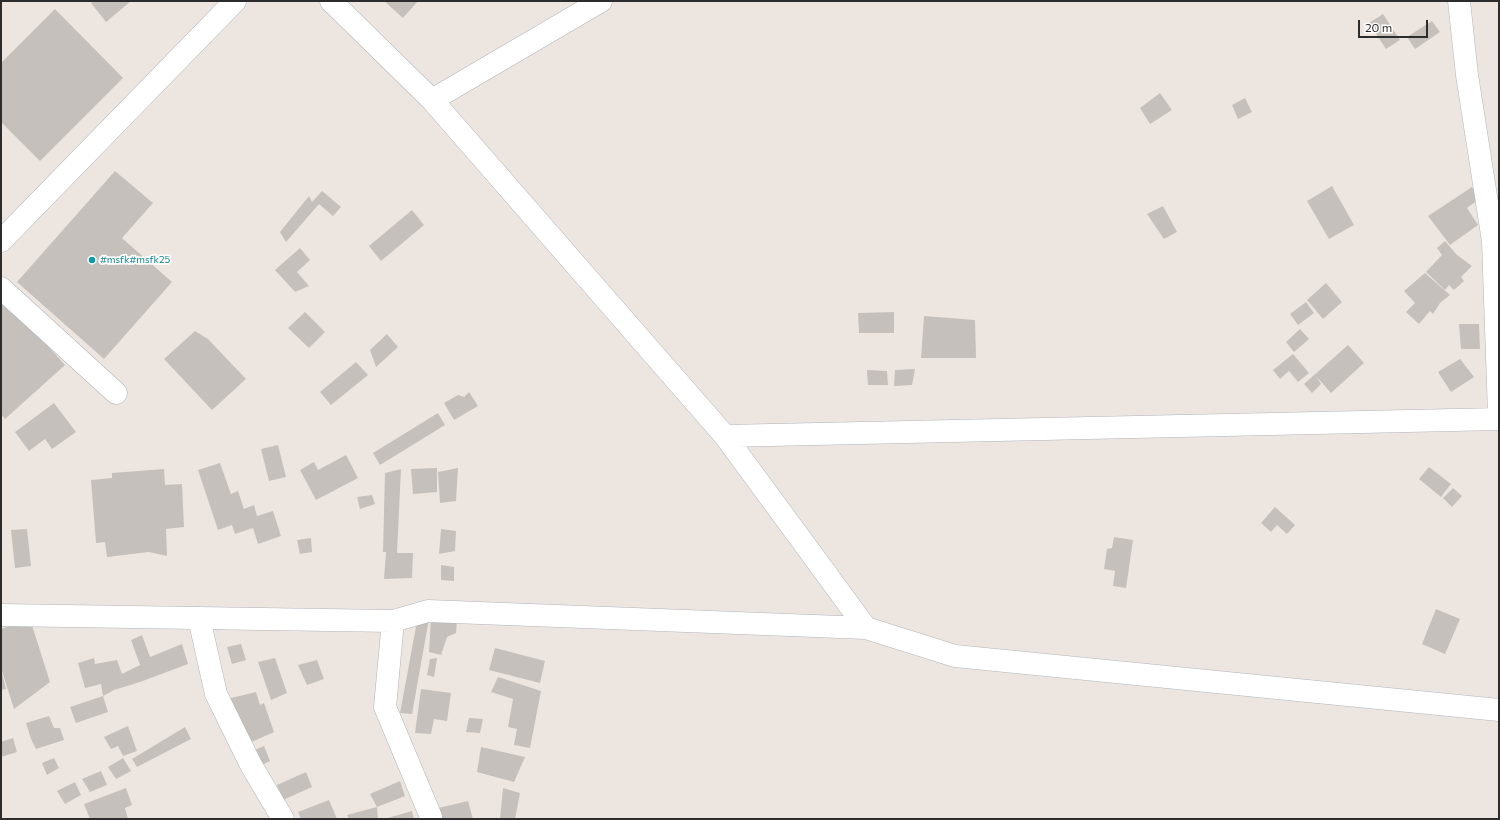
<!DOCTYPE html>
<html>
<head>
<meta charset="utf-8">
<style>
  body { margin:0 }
  #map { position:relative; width:1500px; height:820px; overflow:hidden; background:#ede6e0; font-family:Commissioner,sans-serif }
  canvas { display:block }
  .frame { position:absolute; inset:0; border:2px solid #2c2c2c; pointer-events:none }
  .scale { position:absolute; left:1358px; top:20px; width:70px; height:18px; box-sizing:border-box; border:2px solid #2c2c2c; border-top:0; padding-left:5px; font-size:12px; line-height:14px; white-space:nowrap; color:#2c2c2c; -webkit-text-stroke:3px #fff; paint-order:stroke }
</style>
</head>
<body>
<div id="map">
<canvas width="1500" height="820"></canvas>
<div class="frame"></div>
<div class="scale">20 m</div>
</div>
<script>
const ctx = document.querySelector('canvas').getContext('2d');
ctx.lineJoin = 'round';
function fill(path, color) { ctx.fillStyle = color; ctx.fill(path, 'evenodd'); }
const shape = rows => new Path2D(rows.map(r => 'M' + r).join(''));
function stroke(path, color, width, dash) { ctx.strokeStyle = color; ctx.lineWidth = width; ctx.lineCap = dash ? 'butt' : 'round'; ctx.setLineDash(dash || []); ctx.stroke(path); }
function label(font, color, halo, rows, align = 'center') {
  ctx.font = font + ' Commissioner,sans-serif'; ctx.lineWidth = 3.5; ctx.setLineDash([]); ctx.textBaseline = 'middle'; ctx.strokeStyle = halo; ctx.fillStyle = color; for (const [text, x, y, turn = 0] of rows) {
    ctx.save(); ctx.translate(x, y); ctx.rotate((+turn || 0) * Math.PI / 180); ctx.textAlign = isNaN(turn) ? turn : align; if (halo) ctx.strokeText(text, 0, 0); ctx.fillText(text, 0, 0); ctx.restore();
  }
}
const building = shape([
  [94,1,131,1,106,22,91,3],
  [384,1,418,1,403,18],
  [55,9,123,78,40,161,1,122,1,63],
  [1383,14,1400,40,1386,49,1369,23],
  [1432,21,1440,32,1415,49,1407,37],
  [1160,93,1172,110,1150,124,1140,108],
  [1245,98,1252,112,1238,119,1232,105],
  [115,171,153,203,122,238,172,282,104,359,17,282],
  [1332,186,1354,225,1329,239,1307,201],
  [1472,187,1479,199,1467,208,1478,225,1450,245,1428,216],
  [322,191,341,207,333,216,319,204,286,242,280,232,309,196,312,202],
  [1163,206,1177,232,1164,239,1147,214],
  [412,210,424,225,381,261,369,246],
  [1445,241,1457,255,1472,266,1461,277,1464,281,1454,290,1449,285,1445,290,1426,272,1442,255,1437,248],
  [300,248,310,260,297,272,309,286,295,292,275,270],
  [1425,273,1450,295,1440,303,1433,314,1430,311,1419,324,1406,312,1415,303,1404,291],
  [1326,283,1342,302,1323,319,1307,300],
  [1,294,65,365,5,419,1,414],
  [1306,302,1314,313,1298,325,1290,314],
  [305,312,325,332,309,348,288,328],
  [894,312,894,333,859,333,858,313],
  [924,316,975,320,976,358,921,358],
  [1459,324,1479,324,1480,349,1461,349],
  [1300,329,1309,339,1294,352,1286,342],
  [195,331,208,339,246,379,212,410,164,359],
  [387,334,398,347,376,367,370,350],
  [1348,345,1364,363,1331,393,1316,376,1321,384,1312,393,1304,384],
  [1293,354,1309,373,1298,382,1289,371,1280,379,1273,370],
  [1460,359,1474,377,1451,392,1438,372],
  [356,362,368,375,331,405,320,392],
  [915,369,912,385,894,386,895,370],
  [867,370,887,371,888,385,868,385],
  [469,392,478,406,454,420,444,403,458,395,464,397],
  [54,403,76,432,52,449,45,439,29,451,15,432],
  [438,413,445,425,380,465,373,453],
  [278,445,286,477,269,481,261,449],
  [346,455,358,478,316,500,300,470,314,462,318,470],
  [220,463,231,494,238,491,244,509,254,505,257,516,273,511,281,536,258,544,253,528,235,534,232,525,218,530,198,470],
  [1429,467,1451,484,1441,497,1419,479],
  [437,468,437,492,413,494,411,469],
  [458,468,456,501,440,503,438,472],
  [164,469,165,485,182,484,184,527,166,529,167,556,149,552,107,557,105,542,96,543,91,480,112,478,112,473],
  [401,469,397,553,413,553,412,578,384,579,386,552,383,552,385,473],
  [1453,488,1462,496,1452,507,1443,498],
  [372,495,375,504,360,509,357,497],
  [1275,507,1295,525,1287,534,1277,525,1271,532,1261,523],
  [27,529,31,566,15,568,11,530],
  [441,529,456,531,455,551,439,554],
  [1114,537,1133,540,1126,588,1113,586,1115,571,1104,569,1107,549,1112,548],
  [311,538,312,552,300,554,297,540],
  [441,565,454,567,454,581,441,580],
  [1436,609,1460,619,1445,654,1422,644],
  [418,616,429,619,412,714,400,713],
  [431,618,457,619,456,633,447,637,441,655,429,652],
  [30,619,50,682,14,709,1,668,1,629],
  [142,635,150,657,182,644,188,664,140,682,114,690,103,696,101,684,85,688,78,663,94,658,95,664,117,660,122,674,140,665,131,640],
  [241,644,246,660,232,664,227,647],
  [495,648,545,661,540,683,489,670],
  [275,658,287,693,271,700,258,662],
  [437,658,434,677,427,675,430,659],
  [317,660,324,679,307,685,298,665],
  [2,673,6,689,1,690,1,674],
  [498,677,541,691,530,748,514,745,517,729,508,727,513,699,491,692],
  [421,689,451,693,447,721,434,719,431,734,415,733],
  [256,692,260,705,264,703,274,732,247,744,227,699],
  [103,696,108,712,76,723,70,707],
  [49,716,54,728,60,728,64,740,36,749,31,739,26,723],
  [469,718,483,719,480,733,466,732],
  [128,726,137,751,123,756,118,746,111,749,104,737],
  [185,727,191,739,137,767,132,759],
  [13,738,17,752,1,757,1,742],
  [264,746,270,761,258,767,252,751],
  [481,747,525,757,514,782,477,772],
  [54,758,59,768,47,775,42,763],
  [123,758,131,771,116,779,108,767],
  [101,771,107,785,90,792,82,779],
  [306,772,312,787,283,800,277,785],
  [400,781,405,796,377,807,370,794],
  [75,782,81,795,65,804,57,791],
  [126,788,132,805,125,808,128,819,90,819,84,804],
  [503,788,520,793,515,819,500,819],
  [329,800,337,819,301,819,298,812],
  [468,801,473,819,440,819,438,808],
  [377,807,378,819,349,819,347,815],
  [412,811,414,819,384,819]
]);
const street = shape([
  [331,1,432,100,725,436,866,628,955,656,1499,710],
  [1459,1,1467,75,1493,241,1499,414],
  [432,100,601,1],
  [1,241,235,1],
  [1,288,116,393],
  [725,436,1499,419],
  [1,615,393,621,428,611,866,628],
  [199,618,216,694,251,765,283,819],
  [393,621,385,707,431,817]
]);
const markers = [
  [92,260,4,"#0f9aa8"]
];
const cultureNames = [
  ["#msfk#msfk25",100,260]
];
fill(building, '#c5c0bc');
stroke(street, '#b0b3bb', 23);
stroke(street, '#fff', 22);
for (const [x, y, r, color] of markers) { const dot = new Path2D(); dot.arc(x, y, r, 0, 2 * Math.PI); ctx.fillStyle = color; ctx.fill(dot); stroke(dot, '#fff', 1.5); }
label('10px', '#0d838f', '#fff', cultureNames, 'left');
</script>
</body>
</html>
